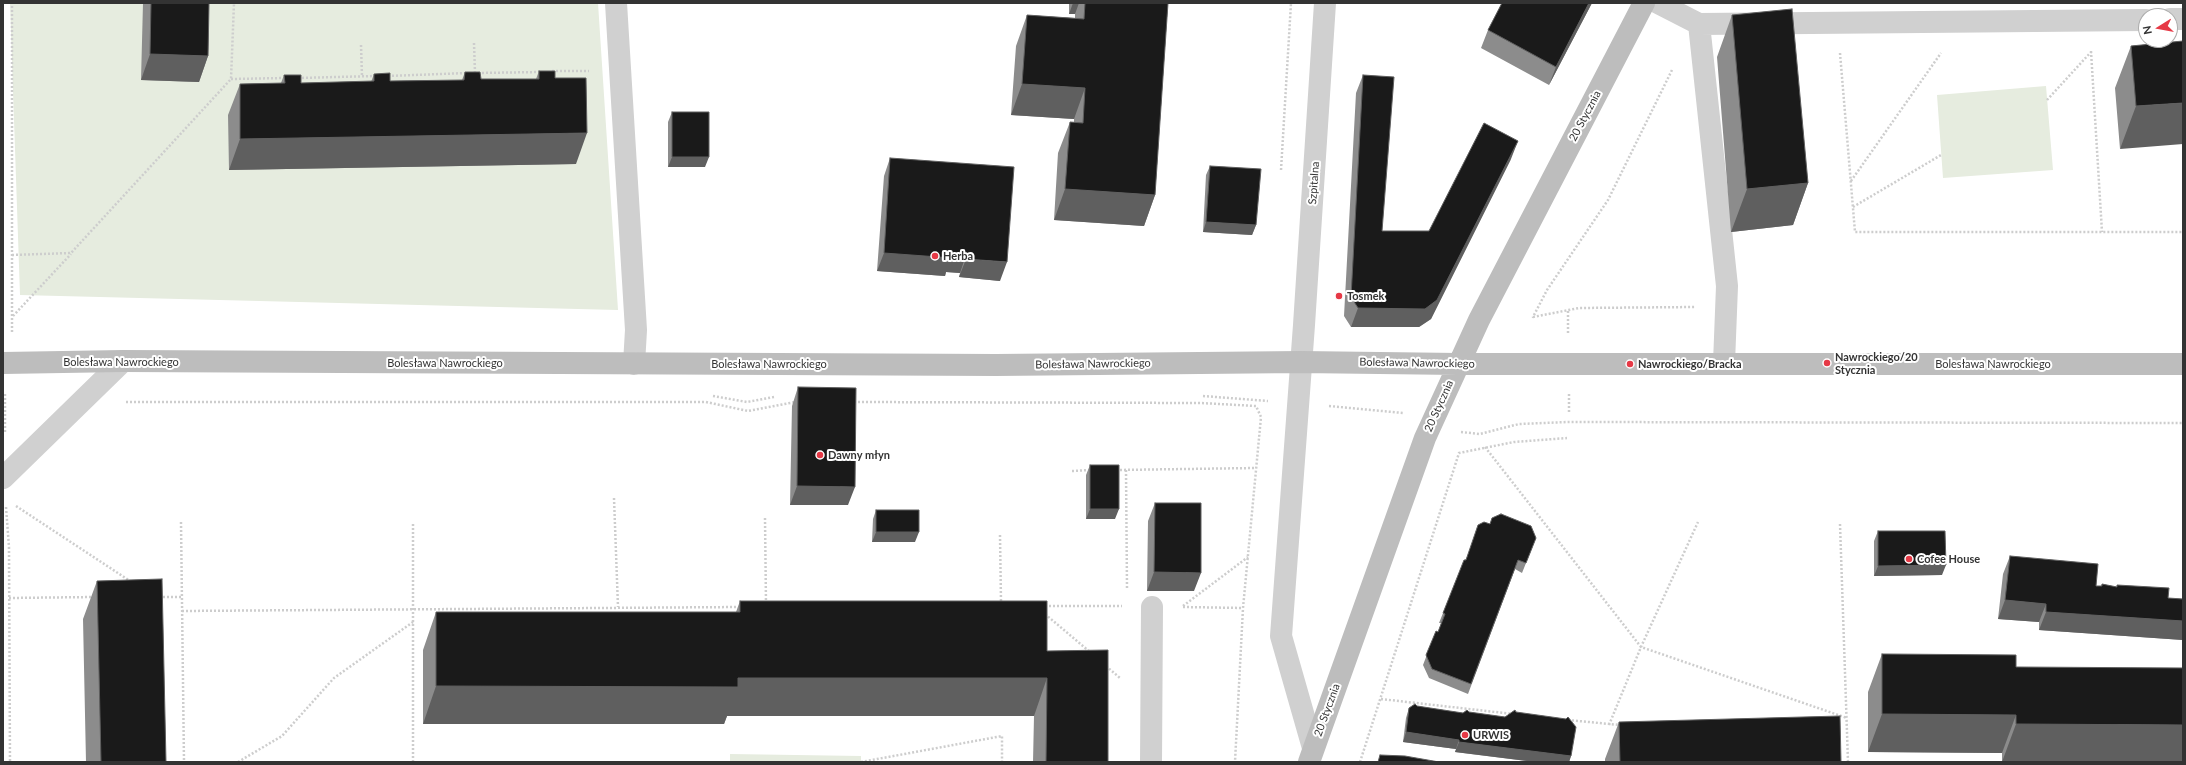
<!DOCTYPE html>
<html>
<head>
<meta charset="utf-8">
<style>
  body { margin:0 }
  #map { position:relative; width:2186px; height:765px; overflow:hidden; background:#fff; font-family:Lato,sans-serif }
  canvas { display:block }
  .frame { position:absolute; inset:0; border:4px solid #333; pointer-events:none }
  .north { position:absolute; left:2138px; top:8px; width:40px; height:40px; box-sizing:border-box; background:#fff; border:1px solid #adadad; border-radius:50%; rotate:259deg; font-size:11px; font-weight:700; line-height:16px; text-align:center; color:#333 }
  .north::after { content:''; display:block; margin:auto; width:14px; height:18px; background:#e63946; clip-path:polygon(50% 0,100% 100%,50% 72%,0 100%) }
</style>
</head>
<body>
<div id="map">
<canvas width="2186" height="765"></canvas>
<div class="frame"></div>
<div class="north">N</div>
</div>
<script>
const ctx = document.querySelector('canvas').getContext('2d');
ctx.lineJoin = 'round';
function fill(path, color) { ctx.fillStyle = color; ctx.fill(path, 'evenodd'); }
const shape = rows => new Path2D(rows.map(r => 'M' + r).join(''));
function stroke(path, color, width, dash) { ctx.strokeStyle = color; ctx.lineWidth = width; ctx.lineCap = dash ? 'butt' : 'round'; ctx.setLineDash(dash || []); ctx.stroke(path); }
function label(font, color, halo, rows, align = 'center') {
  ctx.font = font + ' Lato,sans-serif'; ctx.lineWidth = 4; ctx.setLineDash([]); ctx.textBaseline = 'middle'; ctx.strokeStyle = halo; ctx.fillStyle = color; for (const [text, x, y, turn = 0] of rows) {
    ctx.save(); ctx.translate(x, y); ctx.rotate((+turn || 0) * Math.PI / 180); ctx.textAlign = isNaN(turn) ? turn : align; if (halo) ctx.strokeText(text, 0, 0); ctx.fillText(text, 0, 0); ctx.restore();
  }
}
const green = shape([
  [10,3,598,3,618,310,20,295],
  [2046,86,2053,170,1943,178,1937,95],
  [730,754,861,756,861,762,730,762]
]);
const path = shape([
  [474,43,475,73],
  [361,45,362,76],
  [2091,51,2102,232],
  [1840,53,1855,232,2183,232],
  [1672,70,1608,200,1547,290,1533,317,1579,308,1696,307],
  [552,71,589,71],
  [478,73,541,72],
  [388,76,467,73],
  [298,78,375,76],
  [231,79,285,78],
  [2047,100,2091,52],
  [1281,170,1291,3],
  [1851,181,1941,53],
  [1853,207,1941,155],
  [12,255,71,253,231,79,234,3],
  [1568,311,1568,333],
  [13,316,71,254],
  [12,332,12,3],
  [1569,394,1569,414],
  [713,396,747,402,774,397],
  [1203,396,1268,401],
  [126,402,706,402,748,411,795,402],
  [854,402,1201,403,1256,406,1261,417,1243,608,1235,762],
  [1329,406,1403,413],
  [5,432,5,393],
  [1461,432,1480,434,1519,424,1568,422,2183,423],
  [1485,447,1641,647,1847,718],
  [1116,470,1255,468],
  [1126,470,1127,588],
  [1072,471,1091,470],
  [614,498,618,607],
  [16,506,130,581],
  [6,507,9,547,10,762],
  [765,518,766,604],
  [181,522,184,762],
  [1840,524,1848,762],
  [1000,535,1001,602],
  [159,597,182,597],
  [9,598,94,597],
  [1045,606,1122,606],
  [1183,606,1248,557],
  [1183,607,1243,608],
  [182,611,740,607],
  [1045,614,1090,652],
  [1106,666,1120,678],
  [1381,699,1513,714],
  [1568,720,1620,725],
  [1609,725,1641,647,1698,522],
  [238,762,282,736,334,678,413,622],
  [413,762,413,524],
  [861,762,1002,736,1002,762],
  [1360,762,1459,453,1514,442,1567,438]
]);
const street = shape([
  [616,3,636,330,634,364],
  [1658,3,1699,24,2146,20],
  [2170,19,2183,19],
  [1699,24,1727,286,1724,363],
  [3,478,123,361],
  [1313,748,1281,636,1304,325,1325,3],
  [1151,762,1152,607]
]);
const secondary = shape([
  [3,363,123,361,996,365,1301,362,1458,364,2183,364],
  [1309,762,1425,438,1479,320,1644,3]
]);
const wall = shape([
  [143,3,209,3,208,56,199,82,141,80],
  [1069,3,1168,3,1155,195,1144,226,1054,220,1058,153,1070,122,1074,122,1074,119,1011,115,1016,46,1027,15,1075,18,1075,14,1069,14],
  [1502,3,1592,3,1549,85,1481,48,1488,30],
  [1732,15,1808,183,1793,225,1731,232,1717,57],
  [2183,41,2120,149,2115,88,2131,46],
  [539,71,555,78,576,164,229,170,228,115,240,84,281,83,284,75,301,83,371,82,374,74,390,81,462,80,465,72,481,79,536,79],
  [1363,75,1382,231,1429,231,1511,159,1431,319,1419,327,1351,327,1344,316,1356,93],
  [672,112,705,167,668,167,668,122],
  [890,158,1000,281,959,277,960,273,946,272,945,276,877,271,884,176],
  [1210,166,1256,225,1252,235,1203,232,1206,175],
  [798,387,848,505,790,505,792,406],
  [1090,465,1115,519,1086,519,1086,475],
  [1155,503,1194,591,1147,591,1148,521],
  [876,510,915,542,872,542,873,519],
  [1490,524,1536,538,1522,573,1515,569,1468,694,1429,678,1423,665,1436,631,1438,632,1441,623,1439,623,1443,613,1465,560],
  [1878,531,1942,575,1874,576,1874,541],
  [2010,556,2096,586,2101,586,2102,584,2117,587,2117,585,2168,598,2183,599,2183,640,2039,630,2039,622,1998,619,2003,574],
  [97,581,166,762,86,762,83,619],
  [740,601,1047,651,1108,762,1033,762,1034,716,727,716,724,724,423,724,423,650,436,612,736,612],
  [1882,654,2016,667,2183,762,2002,762,2002,753,1868,752,1868,692],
  [1417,706,1463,713,1469,712,1505,717,1516,712,1571,756,1569,762,1535,762,1455,752,1456,749,1403,742,1406,718,1409,708],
  [1619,722,1841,762,1605,762,1605,759]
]);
const shadedWall = shape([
  [1073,3,1079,3,1075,14,1069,14],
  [1589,3,1592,3,1549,85,1556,67],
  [150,54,208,56,199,82,141,80],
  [1022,84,1085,88,1074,119,1011,115],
  [2183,103,2183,144,2120,149,2136,106],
  [587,133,576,164,229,170,240,139],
  [1518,141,1511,159,1431,319,1419,327,1351,327,1358,308],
  [672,157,709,157,705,167,668,167],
  [1808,183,1793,225,1731,232,1747,189],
  [1065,189,1155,195,1144,226,1054,220],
  [1206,222,1256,225,1252,235,1203,232],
  [884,253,952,254,966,255,960,273,946,272,945,276,877,271],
  [966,259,1007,262,1000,281,959,277],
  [797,486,855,487,848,505,790,505],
  [1090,509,1119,509,1115,519,1086,519],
  [876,532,919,532,915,542,872,542],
  [1946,565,1942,575,1874,576,1878,566],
  [1154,572,1201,573,1194,591,1147,591],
  [2005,600,2046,604,2039,622,1998,619],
  [2046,612,2183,621,2183,640,2039,630],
  [738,678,1047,678,1034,716,727,716,724,724,423,724,436,686],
  [1882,714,2016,715,2002,753,1868,752],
  [2016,724,2183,725,2183,762,2002,762],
  [1406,732,1459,740,1456,749,1403,742],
  [1459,742,1571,756,1569,762,1535,762,1455,752]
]);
const building = shape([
  [151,3,209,3,208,56,150,54,151,3],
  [1085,3,1168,3,1155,195,1065,189,1070,122,1083,123,1085,88,1022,84,1027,15,1084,19,1085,3],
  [1502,3,1589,3,1556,67,1488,30,1502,3],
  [1792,9,1808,183,1747,189,1732,15,1792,9],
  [2183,41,2183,103,2136,106,2131,46,2183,41],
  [539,71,555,71,555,78,586,78,587,133,240,139,240,84,285,83,284,75,301,75,301,83,374,81,374,74,390,73,390,81,464,80,465,72,480,72,481,79,539,79,539,71],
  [1363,75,1394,77,1382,231,1429,231,1484,123,1518,141,1437,300,1425,309,1358,308,1351,297,1363,75],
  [672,112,709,112,709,157,672,157,672,112],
  [890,158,1014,167,1007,262,966,259,966,255,952,254,952,258,884,253,890,158],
  [1210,166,1261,169,1256,225,1206,222,1210,166],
  [798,387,856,388,855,487,797,486,798,387],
  [1090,465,1119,465,1119,509,1090,509,1090,465],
  [1155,503,1201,503,1201,573,1154,572,1155,503],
  [876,510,919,510,919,532,876,532,876,510],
  [1501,514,1531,526,1536,538,1526,563,1518,560,1471,684,1432,669,1426,655,1436,631,1438,632,1445,614,1443,613,1464,560,1466,560,1478,525,1484,522,1490,524,1492,518,1501,514],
  [1878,531,1945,531,1946,565,1878,566,1878,531],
  [2010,556,2098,564,2096,586,2102,586,2102,584,2117,587,2117,585,2169,588,2168,598,2183,599,2183,621,2046,612,2046,604,2005,600,2010,556],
  [162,579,166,762,101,762,97,581,162,579],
  [740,601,1047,601,1047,651,1108,650,1108,762,1046,762,1047,678,738,678,738,687,436,686,436,612,740,612,740,601],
  [1882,654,2016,655,2016,667,2183,668,2183,725,2016,724,2016,715,1882,714,1882,654],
  [1415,704,1417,706,1463,713,1467,710,1469,712,1505,717,1515,710,1516,712,1566,719,1568,717,1576,727,1571,756,1459,742,1459,740,1406,732,1409,708,1415,704],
  [1840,716,1841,762,1620,762,1619,722,1840,716],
  [1380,755,1405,756,1439,762,1378,762,1380,755]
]);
const markers = [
  [935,256,4,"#e63946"],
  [1339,296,4,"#e63946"],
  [1827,363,4,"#e63946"],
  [1630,364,4,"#e63946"],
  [820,455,4,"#e63946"],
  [1909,559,4,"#e63946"],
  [1465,735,4,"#e63946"]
];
const streetNames = [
  ["20 Stycznia",1585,116,-62],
  ["Szpitalna",1314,183,-86],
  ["Bolesława Nawrockiego",121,362],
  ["Bolesława Nawrockiego",445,363],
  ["Bolesława Nawrockiego",1417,363,1],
  ["Bolesława Nawrockiego",769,364],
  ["Bolesława Nawrockiego",1093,364,-1],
  ["Bolesława Nawrockiego",1993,364],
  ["20 Stycznia",1439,406,-66],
  ["20 Stycznia",1327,710,-70]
];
const poiNames = [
  ["Herba",943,256],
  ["Tosmek",1347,296],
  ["Nawrockiego/20",1835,357],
  ["Stycznia",1835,370],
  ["Nawrockiego/Bracka",1638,364],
  ["Dawny młyn",828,455],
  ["Cofee House",1917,559],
  ["URWIS",1473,735]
];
fill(green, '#e6ecdf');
stroke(path, '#cdcdcd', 2.5, [2, 2]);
stroke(street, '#d0d0d0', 22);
stroke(secondary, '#bdbdbd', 22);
fill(wall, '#8c8c8c');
fill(shadedWall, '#5f5f5f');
fill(building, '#1a1a1a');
stroke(building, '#5f5f5f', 1);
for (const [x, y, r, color] of markers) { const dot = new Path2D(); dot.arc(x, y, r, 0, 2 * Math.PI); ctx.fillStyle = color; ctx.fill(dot); stroke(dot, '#fff', 1.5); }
label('11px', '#333', '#fff', streetNames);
label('bold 11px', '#333', '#fff', poiNames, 'left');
</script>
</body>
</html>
